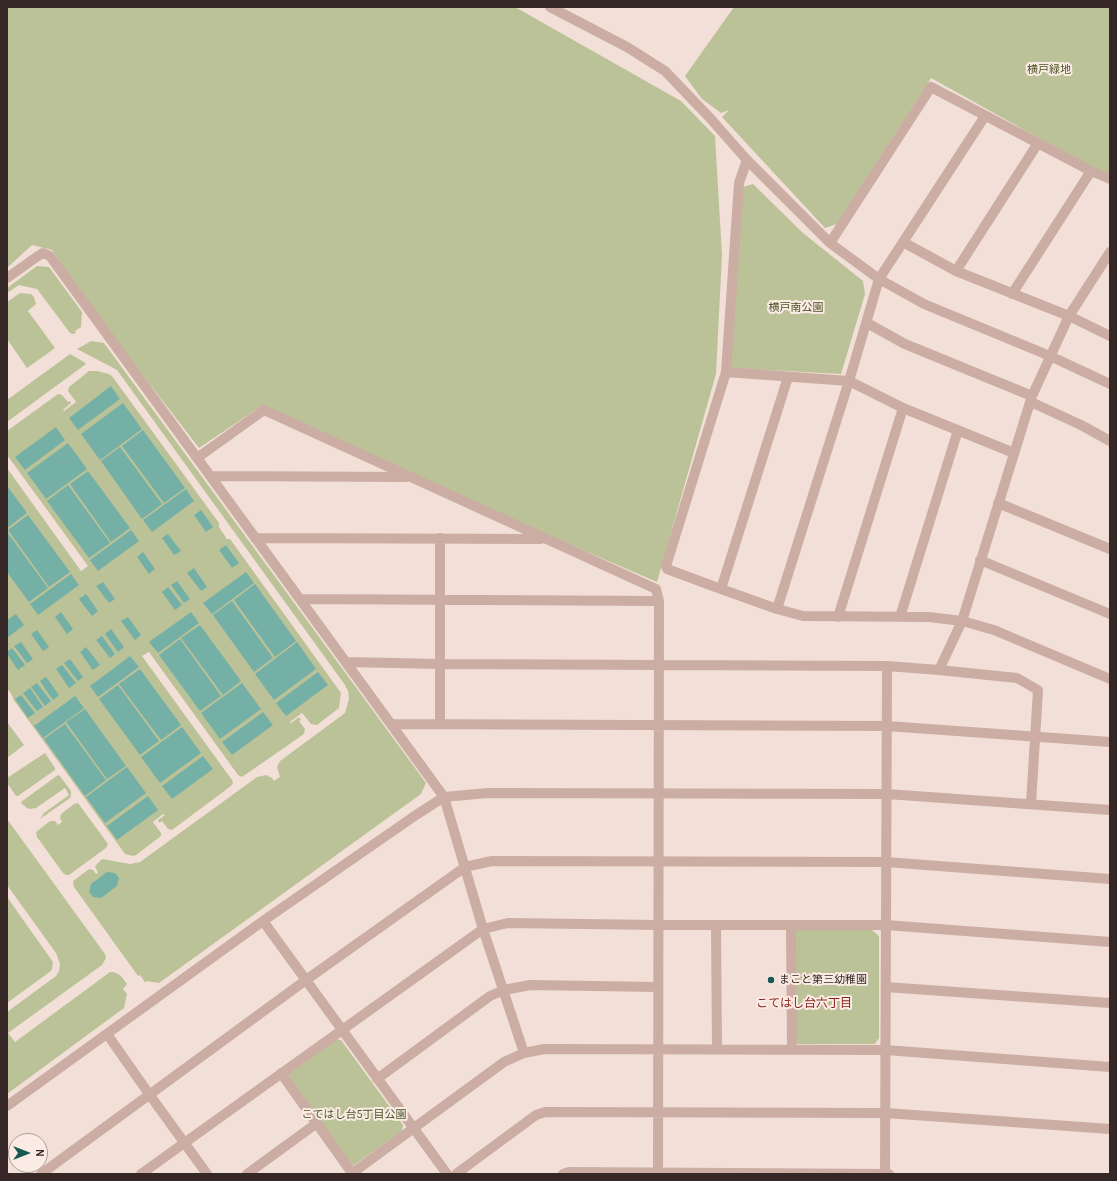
<!DOCTYPE html>
<html>
<head>
<meta charset="utf-8">
<style>
  body { margin:0 }
  #map { position:relative; width:1117px; height:1181px; overflow:hidden; background:#f2e0d8; font-family:Karla,sans-serif }
  canvas { display:block }
  .frame { position:absolute; inset:0; border:8px solid #352726; pointer-events:none }
  .north { position:absolute; left:8px; top:1133px; width:40px; height:40px; box-sizing:border-box; background:#faebe4; border:1px solid #ab9d98; border-radius:50%; rotate:90deg; font-size:11px; font-weight:700; line-height:16px; text-align:center; color:#352726 }
  .north::after { content:''; display:block; margin:auto; width:14px; height:18px; background:#195850; clip-path:polygon(50% 0,100% 100%,50% 72%,0 100%) }
</style>
</head>
<body>
<div id="map">
<canvas width="1117" height="1181"></canvas>
<div class="frame"></div>
<div class="north">N</div>
</div>
<script>
const ctx = document.querySelector('canvas').getContext('2d');
ctx.lineJoin = 'round';
function fill(path, color) { ctx.fillStyle = color; ctx.fill(path, 'evenodd'); }
const shape = rows => new Path2D(rows.map(r => 'M' + r).join(''));
function stroke(path, color, width, dash) { ctx.strokeStyle = color; ctx.lineWidth = width; ctx.lineCap = dash ? 'butt' : 'round'; ctx.setLineDash(dash || []); ctx.stroke(path); }
function label(font, color, halo, rows, align = 'center') {
  ctx.font = font + ' Karla,"Noto Sans JP",sans-serif'; ctx.lineWidth = 4; ctx.setLineDash([]); ctx.textBaseline = 'middle'; ctx.strokeStyle = halo; ctx.fillStyle = color; for (const [text, x, y, turn = 0] of rows) {
    ctx.save(); ctx.translate(x, y); ctx.rotate((+turn || 0) * Math.PI / 180); ctx.textAlign = isNaN(turn) ? turn : align; if (halo) ctx.strokeText(text, 0, 0); ctx.fillText(text, 0, 0); ctx.restore();
  }
}
const green = shape([
  [7,7,515,7,681,101,715,136,722,255,716,374,657,582,515,521,263,405,199,448,108,330,52,250,32,245,7,268],
  [734,7,1110,7,1110,176,1089,166,931,78,837,224,825,228,722,117,729,110,721,113,702,99,685,76],
  [753,184,803,233,863,281,865,294,841,374,730,368,743,187],
  [37,266,49,267,82,312,81,327,75,331,76,333,73,334,70,333,37,289,19,285,7,293,7,288],
  [20,293,31,294,34,297,36,304,28,311,55,348,27,368,7,339,7,302],
  [91,341,104,343,426,783,421,794,159,983,147,981,144,983,145,982,140,975,138,976,74,887,73,881,89,869,93,870,96,874,98,873,95,866,102,859,130,864,140,862,257,777,266,775,272,778,274,781,280,777,277,767,280,761,345,713,349,699,348,691,345,685,117,370,77,349],
  [70,354,84,362,86,364,7,422,7,400],
  [89,371,97,371,109,374,112,376,219,523,219,527,227,539,230,539,341,693,339,708,317,725,311,724,302,713,290,722,291,723,299,717,301,720,299,721,305,729,304,734,242,777,238,775,149,652,142,656,232,780,233,783,231,786,172,830,168,829,162,821,159,823,158,820,165,815,163,814,153,822,161,833,161,836,136,855,133,856,125,854,13,699,13,697,7,688,7,468,81,571,88,566,7,455,7,431,58,394,62,395,68,402,70,401,71,403,63,410,64,411,76,402,68,391,69,387],
  [7,722,24,745,7,758],
  [45,753,55,768,55,770,18,796,16,796,7,783,7,778],
  [58,775,60,776,71,791,71,795,70,798,40,819,44,813,69,795,65,788,36,808,30,809,27,808,22,804,21,802],
  [78,803,108,844,106,848,69,875,66,875,63,873,37,837,36,832,50,821,55,821,58,825,62,822,60,818,61,814,74,804],
  [7,819,105,954,106,958,102,965,8,1033,15,1042,110,972,114,972,120,975,127,984,123,989,127,994,124,1008,7,1094,7,1012,56,976,59,971,60,964,56,953,7,885],
  [7,897,53,962,52,969,51,971,7,1003],
  [797,929,872,930,879,936,879,1038,875,1044,798,1044,794,1041,793,935],
  [334,1039,341,1040,403,1125,402,1131,354,1165,348,1164,288,1080,289,1072]
]);
const water = shape([
  [111,386,120,399,78,430,69,418],
  [123,403,142,429,100,460,81,434],
  [56,427,65,440,25,470,15,457],
  [143,430,185,488,164,503,122,446],
  [68,443,87,469,46,499,27,473],
  [120,447,162,504,142,519,101,461],
  [88,471,130,528,111,542,70,484],
  [68,485,110,543,89,558,47,501],
  [8,487,27,513,7,528,7,488],
  [186,489,194,501,152,532,143,520],
  [201,510,213,527,206,532,194,515],
  [28,515,70,572,49,587,8,530],
  [131,530,139,541,98,571,90,560],
  [7,532,48,588,29,602,7,572],
  [168,534,181,551,174,555,162,538],
  [226,545,239,563,232,568,219,550],
  [143,552,155,569,149,574,137,557],
  [194,568,207,587,201,591,187,573],
  [246,572,254,583,212,614,203,603],
  [71,574,79,585,38,615,30,604],
  [177,581,190,599,184,603,171,585],
  [103,582,115,599,109,603,96,586],
  [255,584,296,641,275,657,234,600],
  [168,587,182,605,175,610,162,592],
  [86,594,98,611,92,616,79,599],
  [232,601,273,658,254,672,213,615],
  [61,612,73,629,67,634,55,617],
  [191,612,199,623,158,653,149,642],
  [16,614,24,625,7,638,7,620],
  [128,617,141,635,135,640,121,621],
  [200,625,241,681,223,695,181,638],
  [111,629,124,647,118,652,105,634],
  [37,630,49,647,43,651,31,634],
  [102,636,115,654,110,658,96,640],
  [180,639,221,696,200,711,159,655],
  [21,642,33,659,27,663,14,646],
  [297,642,316,669,274,700,255,674],
  [86,647,100,665,93,670,80,652],
  [12,648,25,665,18,670,7,654,7,652],
  [130,656,139,667,98,697,90,686],
  [70,659,83,677,78,681,64,663],
  [62,665,76,683,69,688,56,669],
  [140,669,181,725,161,740,119,684],
  [318,672,328,685,286,716,276,703],
  [46,677,59,695,53,700,40,681],
  [37,683,51,701,45,706,31,687],
  [242,683,261,709,220,739,201,713],
  [118,685,159,741,140,755,99,699],
  [30,688,43,707,37,711,23,693],
  [21,695,35,713,28,718,15,699],
  [75,696,84,708,43,738,34,726],
  [85,709,126,766,107,779,66,722],
  [263,712,273,725,232,755,222,742],
  [65,724,106,780,85,796,44,739],
  [182,727,201,753,160,783,141,757],
  [203,756,213,769,172,799,162,786],
  [127,767,146,793,105,823,86,797],
  [148,796,158,810,117,840,107,826],
  [107,872,115,873,119,878,117,886,101,898,93,897,89,892,91,884]
]);
const minor = shape([
  [550,7,627,47,665,71,710,118,747,160,830,243,879,279,924,304,1050,356,1110,384],
  [903,242,956,271,1069,316,1110,336],
  [830,243,931,87,1091,171,1110,179],
  [956,271,1038,143],
  [7,278,38,256,43,253,50,256,444,797,483,929,524,1053],
  [1012,294,1091,171],
  [867,323,905,344,1032,396],
  [726,372,739,183,747,160],
  [1031,402,1081,425,1110,441],
  [1014,453,903,408,849,381,726,372,666,566,667,569,721,589,777,609,803,616,929,617,962,621,994,630,1110,679],
  [197,458,264,410,656,589,659,601,658,1174],
  [210,476,406,477],
  [998,503,1110,549],
  [255,538,541,539],
  [440,538,440,723],
  [980,560,1110,614],
  [721,589,788,377],
  [301,599,659,601],
  [777,609,849,381,879,279,985,116],
  [838,617,903,408],
  [900,617,958,430],
  [346,662,440,664,887,666,939,670,1017,678,1038,690,1031,804],
  [939,670,962,621,1032,396,1069,316,1110,252],
  [391,724,887,726,1110,742],
  [263,921,447,1174],
  [716,925,717,1050],
  [791,925,792,1050],
  [886,987,1110,1003],
  [107,1034,149,1094,207,1174],
  [281,1073,352,1173],
  [377,1079,490,996,504,990,530,985,658,987],
  [7,1106,263,921,416,815,444,797,488,793,887,794,1110,810],
  [41,1174,306,980,465,867,492,861,886,862,1110,879],
  [141,1174,483,929,508,923,658,925,886,925,1110,942],
  [247,1174,317,1123],
  [351,1174,504,1062,524,1053,544,1049,886,1050,1110,1067],
  [456,1174,536,1115,545,1112,886,1113,1110,1129],
  [563,1174,569,1172,889,1174],
  [885,1174,887,666]
]);
const markers = [
  [771,980,4,"#195850"]
];
const parkNames = [
  ["横戸緑地",1049,70],
  ["横戸南公園",796,308],
  ["こてはし台5丁目公園",354,1115]
];
const poiNames = [
  ["まこと第三幼稚園",779,980]
];
const neighbourhoodNames = [
  ["こてはし台六丁目",804,1004]
];
fill(green, '#bcc297');
fill(water, '#75b0a7');
stroke(minor, '#cbada3', 10);
for (const [x, y, r, color] of markers) { const dot = new Path2D(); dot.arc(x, y, r, 0, 2 * Math.PI); ctx.fillStyle = color; ctx.fill(dot); stroke(dot, '#faebe4', 1.5); }
label('11px', '#4d5528', '#faebe4', parkNames);
label('11px', '#352726', '#faebe4', poiNames, 'left');
label('12px', '#881f1b', '#faebe4', neighbourhoodNames);
</script>
</body>
</html>
